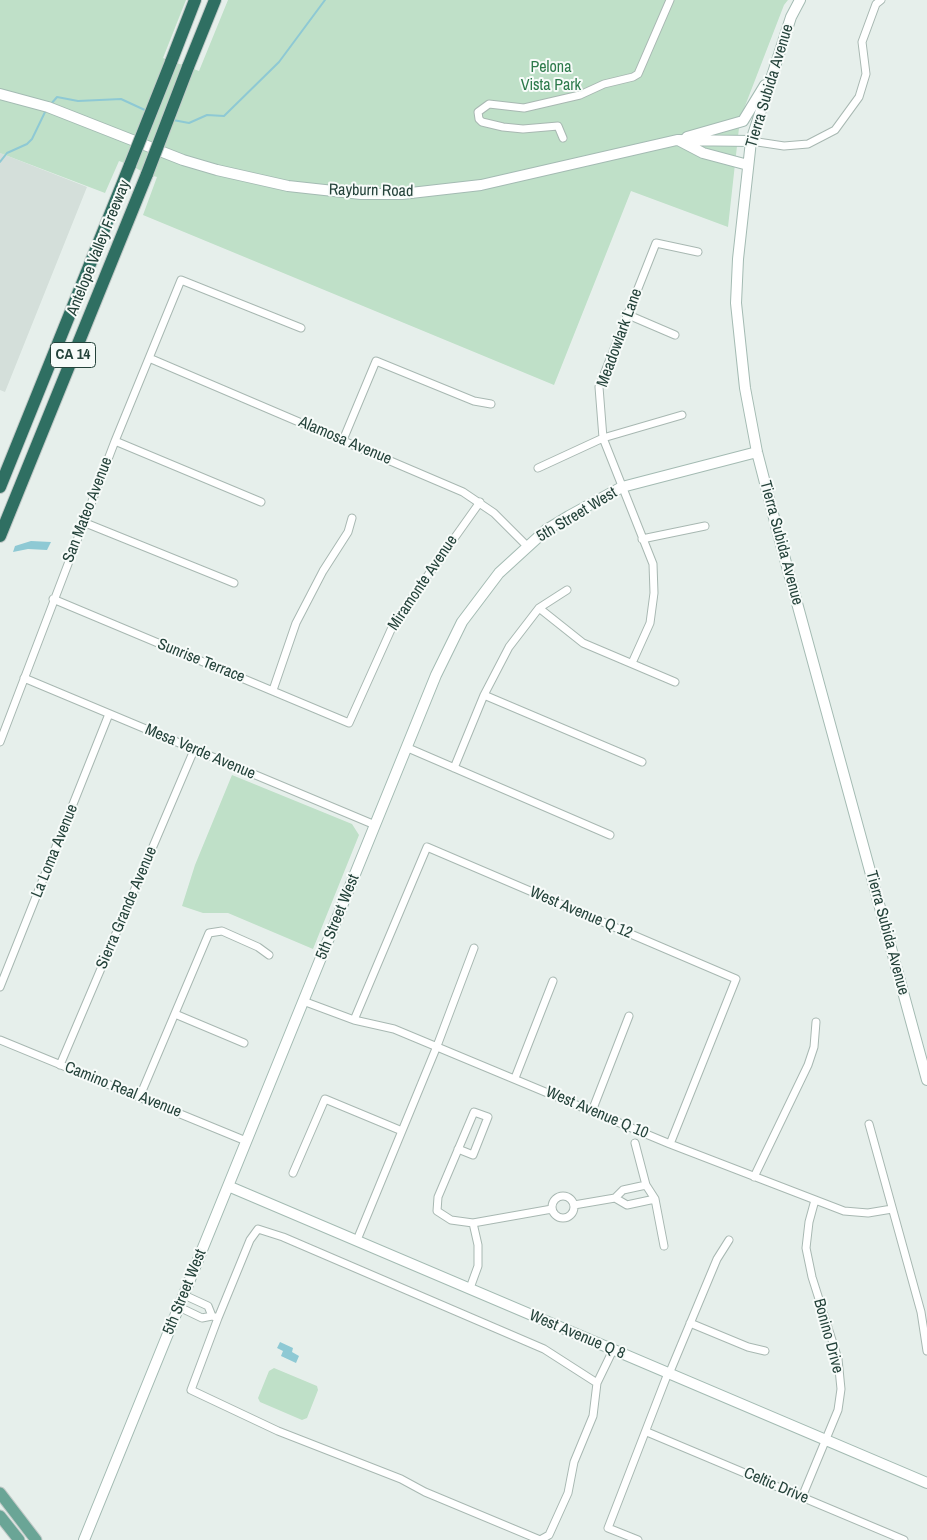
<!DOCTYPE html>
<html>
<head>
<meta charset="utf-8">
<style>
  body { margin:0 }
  canvas { display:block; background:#e6efeb }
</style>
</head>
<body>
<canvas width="927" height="1540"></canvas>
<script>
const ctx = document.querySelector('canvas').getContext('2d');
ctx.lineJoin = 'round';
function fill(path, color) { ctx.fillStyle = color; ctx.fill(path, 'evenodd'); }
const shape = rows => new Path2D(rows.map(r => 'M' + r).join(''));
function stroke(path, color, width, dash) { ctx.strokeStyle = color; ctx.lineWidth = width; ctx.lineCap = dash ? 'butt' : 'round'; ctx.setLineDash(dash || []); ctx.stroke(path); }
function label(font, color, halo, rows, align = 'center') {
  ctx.font = font + ' "Archivo Narrow",sans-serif'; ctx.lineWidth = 4; ctx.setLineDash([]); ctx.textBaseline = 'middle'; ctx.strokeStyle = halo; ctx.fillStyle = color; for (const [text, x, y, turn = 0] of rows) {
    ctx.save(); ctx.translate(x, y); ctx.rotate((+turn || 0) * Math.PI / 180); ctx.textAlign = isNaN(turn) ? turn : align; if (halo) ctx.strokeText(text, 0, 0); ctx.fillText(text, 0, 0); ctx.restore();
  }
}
const built = shape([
  [0,153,87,187,5,392,0,390]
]);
const green = shape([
  [0,0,186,0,163,58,199,71,228,0,788,0,784,5,740,119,728,227,631,191,554,385,143,215,157,177,147,174,130,165,119,161,105,193,0,153],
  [232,775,352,824,359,835,313,949,228,913,203,913,182,906,195,865],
  [274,1368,317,1386,318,1390,307,1418,302,1420,260,1402,258,1398,269,1371]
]);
const water = shape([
  [31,541,51,542,47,550,28,549,13,552,15,546],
  [280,1342,293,1348,292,1352,299,1356,296,1363,281,1356,283,1351,277,1348]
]);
const stream = shape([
  [51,104,57,97,78,101,121,99,147,111],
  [173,120,189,123,207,115,224,116,279,62,325,0],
  [0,162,7,153,27,144,32,139,46,110]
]);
const street = shape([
  [563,138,558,126,523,129,503,127,482,122,479,119,478,112,489,104,524,108,580,95,604,84,633,77,638,74,670,0],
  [751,141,784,146,808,144,835,130,859,97,866,74,862,42,876,4,881,0],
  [626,314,675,335],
  [149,358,463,492,494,513,527,546],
  [343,440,376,361,474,401,491,404],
  [115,441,261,502],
  [538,468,603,438,682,415],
  [83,522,234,583],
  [642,539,705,526],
  [53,599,349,723,394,623,480,502],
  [539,608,583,643,675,682],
  [632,663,650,623,654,593,653,564,603,438,599,387,656,243,698,252],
  [24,678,375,825],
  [273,690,296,623,323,571,348,532,352,518],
  [484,695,642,762],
  [0,742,115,441,181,280,301,328],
  [408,748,610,835],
  [454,768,484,695,509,647,539,608,567,590],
  [0,987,109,714],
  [303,1001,354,1020,394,1029,670,1144,844,1211,868,1213,892,1209],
  [175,1014,244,1043],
  [354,1020,427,847,736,979,670,1144],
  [0,1040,246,1141],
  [60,1065,194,750],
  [515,1078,553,981],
  [140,1096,209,933,222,931,258,947,269,955],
  [592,1111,629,1016],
  [869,1124,921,1312,927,1351],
  [635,1143,646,1185],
  [458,1149,473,1155,488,1117,474,1112,438,1197,437,1211,451,1220,473,1223,552,1209],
  [293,1173,325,1099,402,1131],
  [754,1177,808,1065,814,1047,816,1022],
  '552 1207a11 11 0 1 1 22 0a11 11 0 1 1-22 0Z',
  [615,1198,627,1205,655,1199],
  [574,1205,615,1198,623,1190,646,1185,655,1199,664,1246],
  [357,1240,437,1046,474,948],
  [470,1288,478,1266,478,1245,473,1223],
  [179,1307,202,1318,212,1316,208,1306,184,1295],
  [212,1316,218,1318,191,1390,278,1431,401,1479,425,1492,540,1540,549,1535,568,1493,574,1462,593,1416,597,1383,544,1349,283,1237,258,1229,250,1240,218,1318],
  [690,1323,748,1347,765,1351],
  [669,1374,717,1259,729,1240],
  [597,1383,613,1350],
  [647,1432,904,1540],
  [802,1497,838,1410,841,1389,838,1359,812,1277,806,1248,809,1222,815,1200],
  [638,1540,608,1528,668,1373]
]);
const secondary = shape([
  [800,0,791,17,751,141,738,259,736,303,745,388,757,452,779,537,927,1080],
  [0,94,48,107,183,160,217,170,288,186,361,194,402,194,481,185,677,140,751,141],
  [687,137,743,121,765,85],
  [680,141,703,153,748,165],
  [228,1186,927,1483],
  [84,1540,436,675,462,622,499,573,546,530,569,516,622,487,757,452]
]);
const primary = shape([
  [0,1493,36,1540],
  [0,1516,19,1540]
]);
const highway = shape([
  [171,62,195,0],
  [188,67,215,0],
  [0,487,130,165],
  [0,536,147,174]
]);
const highwayBridge = shape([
  [130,165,171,62],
  [147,174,188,67]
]);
const shields = [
  [73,355,45]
];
const shieldNames = [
  ["CA 14",73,355]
];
const parkNames = [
  ["Pelona",551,68],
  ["Vista Park",551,86]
];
const streetNames = [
  ["Tierra Subida Avenue",770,86,-73],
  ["Rayburn Road",371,191,1],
  ["Antelope Valley Freeway",99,248,-68],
  ["Meadowlark Lane",620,338,-70],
  ["Alamosa Avenue",345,441,23],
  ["San Mateo Avenue",88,510,-69],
  ["5th Street West",577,515,-31],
  ["Tierra Subida Avenue",781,543,75],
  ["Miramonte Avenue",423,583,-56],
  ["Sunrise Terrace",201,661,22],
  ["Mesa Verde Avenue",200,752,23],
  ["La Loma Avenue",55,851,-68],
  ["Sierra Grande Avenue",127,908,-67],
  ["West Avenue Q 12",581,913,23],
  ["5th Street West",338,917,-68],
  ["Tierra Subida Avenue",887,933,75],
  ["Camino Real Avenue",123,1090,22],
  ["West Avenue Q 10",597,1113,23],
  ["5th Street West",185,1292,-68],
  ["West Avenue Q 8",577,1335,23],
  ["Bonino Drive",828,1336,75],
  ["Celtic Drive",776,1486,23]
];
fill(built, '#d4dfda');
fill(green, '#bfe0c8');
fill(water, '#8ec9d4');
stroke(stream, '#8ec9d4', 2);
stroke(street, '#a8b8b2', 9);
stroke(secondary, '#a4bbb3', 12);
stroke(primary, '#c2cac8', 13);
stroke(highway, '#c2cac8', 14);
stroke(street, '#fff', 7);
stroke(secondary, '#fff', 10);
stroke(primary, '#6aa596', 11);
stroke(highway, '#2f6f62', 12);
stroke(highwayBridge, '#c2cac8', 14, []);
stroke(highwayBridge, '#2f6f62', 12);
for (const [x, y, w] of shields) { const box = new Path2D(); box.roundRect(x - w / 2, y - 12.5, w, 25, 4); ctx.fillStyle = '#f7fbf9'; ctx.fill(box); stroke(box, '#24423a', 1); }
label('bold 15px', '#24423a', null, shieldNames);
label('16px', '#2d7a4b', '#f7fbf9', parkNames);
label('16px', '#24423a', '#f7fbf9', streetNames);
</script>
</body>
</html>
